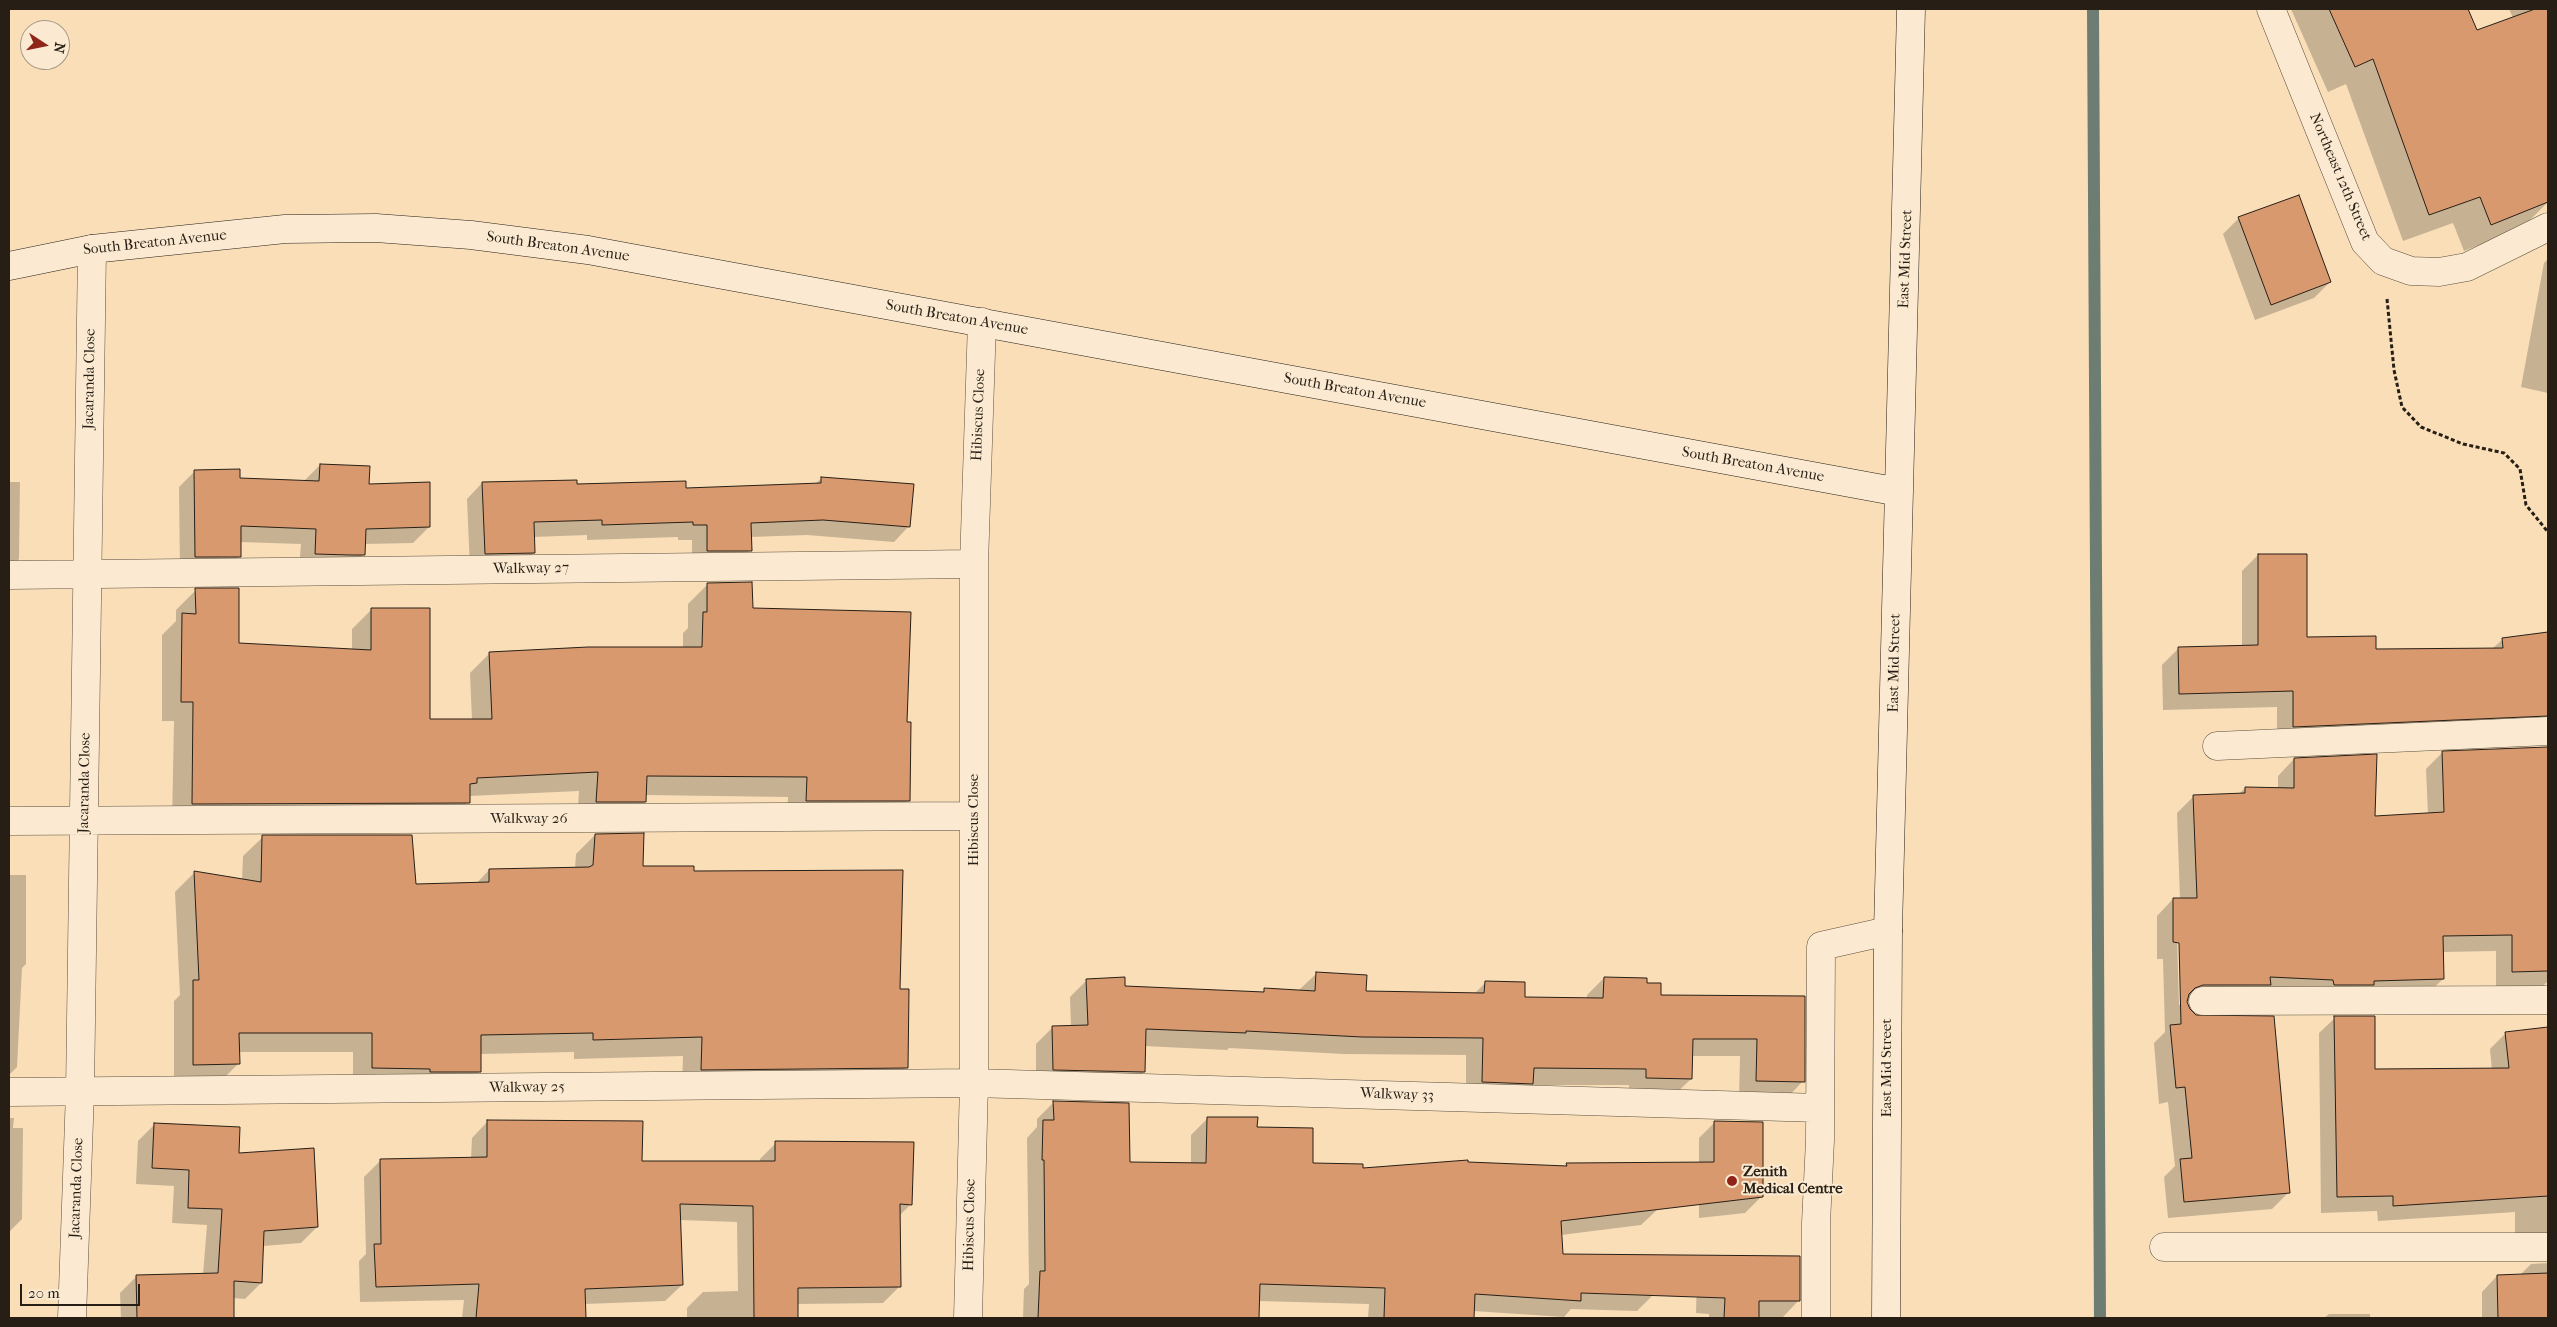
<!DOCTYPE html>
<html>
<head>
<meta charset="utf-8">
<style>
  body { margin:0 }
  #map { position:relative; width:2557px; height:1327px; overflow:hidden; background:#f9deb8; font-family:"IM FELL French Canon",serif }
  canvas { display:block }
  .frame { position:absolute; inset:0; border:10px solid #271f16; pointer-events:none }
  .north { position:absolute; left:20px; top:20px; width:50px; height:50px; box-sizing:border-box; background:#fbead1; border:1px solid #a69986; border-radius:50%; rotate:101deg; font-size:14px; font-weight:700; line-height:20px; text-align:center; color:#271f16 }
  .north::after { content:''; display:block; margin:auto; width:18px; height:22px; background:#8f2418; clip-path:polygon(50% 0,100% 100%,50% 72%,0 100%) }
  .scale { position:absolute; left:20px; top:1284px; width:120px; height:22px; box-sizing:border-box; border:2px solid #271f16; border-top:0; padding-left:6px; font-size:15px; line-height:18px; white-space:nowrap; color:#271f16; -webkit-text-stroke:4px #fbead1; paint-order:stroke }
</style>
</head>
<body>
<div id="map">
<canvas width="2557" height="1327"></canvas>
<div class="frame"></div>
<div class="north">N</div>
<div class="scale">20 m</div>
</div>
<script>
const ctx = document.querySelector('canvas').getContext('2d');
ctx.lineJoin = 'round';
function fill(path, color) { ctx.fillStyle = color; ctx.fill(path, 'evenodd'); }
const shape = rows => new Path2D(rows.map(r => 'M' + r).join(''));
function stroke(path, color, width, dash) { ctx.strokeStyle = color; ctx.lineWidth = width; ctx.lineCap = dash ? 'butt' : 'round'; ctx.setLineDash(dash || []); ctx.stroke(path); }
function label(font, color, halo, rows, align = 'center') {
  ctx.font = font + ' "IM FELL French Canon",serif'; ctx.lineWidth = 4; ctx.setLineDash([]); ctx.textBaseline = 'middle'; ctx.strokeStyle = halo; ctx.fillStyle = color; for (const [text, x, y, turn = 0] of rows) {
    ctx.save(); ctx.translate(x, y); ctx.rotate((+turn || 0) * Math.PI / 180); ctx.textAlign = isNaN(turn) ? turn : align; if (halo) ctx.strokeText(text, 0, 0); ctx.fillText(text, 0, 0); ctx.restore();
  }
}
const shadow = shape([
  [2291,9,2466,9,2476,31,2513,18,2509,9,2548,9,2548,188,2543,190,2548,202,2522,228,2464,251,2453,223,2403,241,2346,84,2328,92],
  [2239,218,2330,282,2314,298,2255,320,2223,234],
  [2548,259,2548,393,2521,387,2544,263],
  [320,465,368,486,429,527,413,543,364,544,363,555,347,571,299,569,301,544,240,542,240,556,224,572,180,573,179,487,195,471,239,479,304,481],
  [822,478,909,526,894,542,807,535,750,537,750,550,735,566,692,566,692,540,678,540,678,537,587,540,587,535,533,537,534,553,518,568,470,569,467,499,482,483,685,489,815,484],
  [9,482,20,482,19,559,9,569],
  [2258,555,2306,638,2375,651,2492,649,2503,639,2548,634,2548,981,2542,987,2496,988,2496,951,2442,952,2443,979,2426,995,2186,1001,2188,1009,2288,1193,2272,1209,2168,1218,2164,1177,2175,1166,2168,1102,2159,1104,2154,1043,2165,1032,2163,959,2157,959,2157,916,2173,899,2180,899,2177,813,2194,796,2239,794,2245,788,2278,789,2278,776,2294,759,2374,817,2428,814,2426,769,2442,753,2548,748,2545,740,2277,743,2277,707,2163,710,2162,665,2179,648,2242,646,2242,571],
  [2177,937,2180,937,2182,1003,2179,1005],
  [708,584,752,609,906,724,908,800,889,820,787,821,788,797,645,795,645,802,625,821,577,822,579,791,469,796,468,802,449,822,172,824,174,721,162,721,162,635,176,621,176,610,196,590,237,644,352,650,352,629,372,609,428,721,472,720,470,673,490,653,683,648,683,633,688,628,688,604],
  [595,835,641,867,693,872,899,990,907,1067,887,1087,682,1089,683,1056,574,1059,574,1052,480,1054,480,1071,460,1091,353,1087,353,1052,238,1052,238,1064,219,1083,174,1084,174,1001,180,995,175,892,195,872,242,880,243,856,263,837,415,885,476,884,489,870,575,868,576,854],
  [9,875,26,875,26,964,22,968,17,1067,9,1075],
  [1317,973,1365,992,1474,994,1485,983,1524,998,1587,999,1587,995,1604,978,1645,984,1660,996,1804,998,1803,1081,1786,1099,1739,1098,1740,1056,1691,1056,1691,1079,1673,1096,1629,1095,1629,1085,1531,1085,1515,1101,1466,1099,1466,1055,1344,1054,1229,1048,1227,1050,1144,1046,1144,1072,1127,1089,1036,1087,1036,1044,1053,1027,1071,1027,1070,997,1087,980,1124,988,1261,993,1265,990,1299,990],
  [2335,1018,2374,1070,2492,1070,2490,1049,2506,1033,2548,1028,2548,1318,2482,1318,2482,1292,2497,1276,2520,1275,2531,1264,2548,1263,2546,1256,2515,1247,2515,1212,2378,1221,2377,1211,2321,1213,2319,1033],
  [1054,1102,1128,1163,1191,1164,1191,1135,1208,1118,1256,1128,1311,1164,1361,1169,1467,1163,1564,1167,1567,1164,1658,1209,1641,1225,1561,1235,1562,1255,1653,1295,1637,1311,1571,1309,1564,1317,1473,1311,1473,1318,1368,1318,1369,1304,1258,1301,1258,1318,1023,1318,1024,1289,1029,1284,1027,1138,1037,1127,1037,1119],
  [9,1118,14,1118,13,1128,23,1128,22,1219,9,1232],
  [488,1121,641,1162,760,1162,760,1159,776,1143,911,1204,899,1216,899,1287,883,1303,797,1304,797,1318,687,1318,687,1308,703,1292,738,1291,737,1222,680,1220,682,1285,665,1301,584,1304,585,1318,462,1318,464,1300,360,1302,359,1261,366,1254,364,1177,381,1160,471,1159,472,1138],
  [1715,1122,1761,1197,1745,1213,1699,1218,1699,1138],
  [155,1124,238,1154,317,1227,301,1243,263,1246,261,1283,245,1299,233,1298,233,1318,121,1318,120,1293,136,1277,203,1275,207,1225,172,1223,174,1186,136,1184,138,1141],
  [1697,1273,1799,1300,1783,1317,1709,1318,1709,1314,1696,1313],
  [2329,1314,2370,1314,2370,1318,2324,1318]
]);
const stream = shape([
  [2093,9,2100,1318]
]);
const building = shape([
  [2329,9,2468,9,2477,30,2535,9,2548,9,2548,202,2491,225,2480,197,2429,215,2373,59,2355,67,2329,9],
  [2299,195,2331,282,2271,305,2238,217,2299,195],
  [320,464,370,466,369,484,430,482,430,527,366,529,365,555,351,555,315,554,316,529,241,526,241,557,195,557,194,470,240,469,240,478,319,481,320,464],
  [821,477,914,484,910,527,823,520,751,523,752,551,707,551,707,525,693,525,693,522,602,525,602,520,534,522,535,553,485,554,482,482,577,480,577,484,686,481,686,488,821,483,821,477],
  [2258,554,2307,554,2307,637,2376,636,2376,649,2503,648,2502,638,2548,632,2548,716,2293,727,2293,691,2179,694,2178,647,2258,645,2258,554],
  [752,582,753,608,911,612,907,722,911,722,910,801,806,801,807,777,647,776,646,802,596,802,598,772,477,778,477,783,470,784,470,803,192,804,193,702,181,702,182,613,196,614,195,588,239,588,239,643,371,650,371,608,430,608,430,719,492,719,489,652,588,647,702,647,703,612,707,612,707,583,752,582],
  [2548,747,2548,971,2512,972,2512,935,2443,936,2444,979,2374,981,2374,985,2334,985,2333,980,2270,977,2271,985,2203,985,2195,988,2189,994,2187,1002,2190,1009,2196,1015,2274,1016,2290,1193,2184,1202,2180,1159,2192,1158,2185,1087,2176,1088,2170,1025,2181,1024,2179,943,2173,942,2173,898,2197,898,2193,795,2245,793,2245,787,2294,788,2294,758,2377,754,2375,816,2444,812,2442,751,2548,747],
  [644,833,643,866,694,866,694,871,903,870,900,989,909,989,908,1068,701,1070,702,1037,593,1040,593,1033,481,1035,481,1072,430,1072,430,1069,372,1068,372,1033,239,1033,240,1064,193,1065,193,980,199,980,194,871,261,882,262,835,412,835,416,884,489,882,489,869,589,867,593,865,595,834,644,833],
  [1316,972,1367,975,1366,991,1484,993,1485,981,1525,982,1525,997,1603,998,1604,977,1647,978,1647,983,1661,983,1661,995,1805,996,1805,1082,1756,1081,1757,1039,1693,1039,1692,1079,1646,1078,1646,1069,1534,1068,1533,1084,1482,1082,1483,1038,1362,1037,1246,1031,1246,1033,1146,1029,1145,1072,1053,1070,1052,1026,1088,1025,1086,979,1125,977,1125,986,1264,992,1264,988,1315,991,1316,972],
  [2334,1016,2375,1016,2375,1069,2509,1068,2505,1032,2548,1027,2548,1196,2393,1206,2393,1196,2337,1197,2334,1016],
  [1053,1101,1129,1103,1130,1162,1206,1163,1207,1117,1258,1117,1257,1127,1313,1128,1313,1163,1363,1164,1363,1168,1468,1160,1468,1162,1567,1166,1566,1163,1714,1162,1714,1121,1763,1122,1763,1197,1561,1221,1563,1254,1800,1256,1800,1301,1759,1301,1759,1318,1724,1318,1725,1298,1581,1293,1581,1301,1475,1294,1474,1318,1384,1318,1385,1288,1260,1284,1259,1318,1038,1318,1040,1271,1045,1271,1044,1160,1042,1160,1043,1120,1054,1120,1053,1101],
  [487,1120,643,1121,642,1161,775,1161,775,1141,914,1142,912,1205,900,1204,901,1287,798,1288,798,1318,754,1318,753,1206,680,1204,683,1285,585,1289,586,1318,476,1318,479,1284,376,1287,374,1244,381,1244,380,1159,487,1157,487,1120],
  [154,1123,240,1127,239,1153,314,1148,318,1227,264,1231,262,1283,234,1281,234,1318,137,1318,136,1275,218,1273,222,1209,188,1208,189,1170,152,1168,154,1123],
  [2548,1273,2548,1318,2498,1318,2497,1275,2548,1273]
]);
const path = shape([
  [2387,299,2394,370,2402,407,2421,427,2463,444,2504,453,2520,469,2526,505,2548,532]
]);
const street = shape([
  [2271,9,2365,242,2383,261,2411,271,2439,272,2467,267,2548,227],
  [9,575,974,564],
  [2217,746,2548,731],
  [9,821,974,816],
  [2203,1001,2548,1000],
  [9,1092,974,1083,1820,1108],
  [2164,1247,2548,1247],
  [72,1318,80,1092,92,249],
  [968,1318,974,1083,974,564,982,322],
  [1816,1318,1816,1223,1820,1140,1821,946,1888,931]
]);
const secondary = shape([
  [9,266,92,249,285,229,376,228,471,235,588,250,1899,492],
  [1886,1318,1888,931,1911,9]
]);
const markers = [
  [1732,1181,6,"#8f2418"]
];
const streetNames = [
  ["Northeast 12th Street",2340,177,67],
  ["South Breaton Avenue",155,243,-6],
  ["South Breaton Avenue",558,247,8],
  ["East Mid Street",1906,259,-88],
  ["South Breaton Avenue",957,318,10],
  ["Jacaranda Close",90,379,-89],
  ["South Breaton Avenue",1355,391,10],
  ["Hibiscus Close",979,415,-88],
  ["South Breaton Avenue",1753,465,10],
  ["Walkway 27",531,569,-1],
  ["East Mid Street",1895,663,-89],
  ["Jacaranda Close",85,783,-89],
  ["Walkway 26",529,819],
  ["Hibiscus Close",974,820,-90],
  ["East Mid Street",1887,1068,-90],
  ["Walkway 25",527,1088,-1],
  ["Walkway 33",1397,1095,2],
  ["Jacaranda Close",77,1188,-88],
  ["Hibiscus Close",970,1225,-89]
];
const poiNames = [
  ["Zenith",1743,1172],
  ["Medical Centre",1743,1189]
];
fill(shadow, '#0003');
stroke(stream, '#6e7d71', 12);
fill(building, '#d8996f');
stroke(building, '#271f16', 1);
stroke(street, '#5c4f3e', 29);
stroke(secondary, '#271f16', 29);
stroke(path, '#271f16', 3, [4, 2.5]);
stroke(street, '#fbead1', 28);
stroke(secondary, '#fbead1', 28);
for (const [x, y, r, color] of markers) { const dot = new Path2D(); dot.arc(x, y, r, 0, 2 * Math.PI); ctx.fillStyle = color; ctx.fill(dot); stroke(dot, '#fbead1', 2); }
label('15px', '#271f16', '#fbead1', streetNames);
label('bold 15px', '#271f16', '#fbead1', poiNames, 'left');
</script>
</body>
</html>
